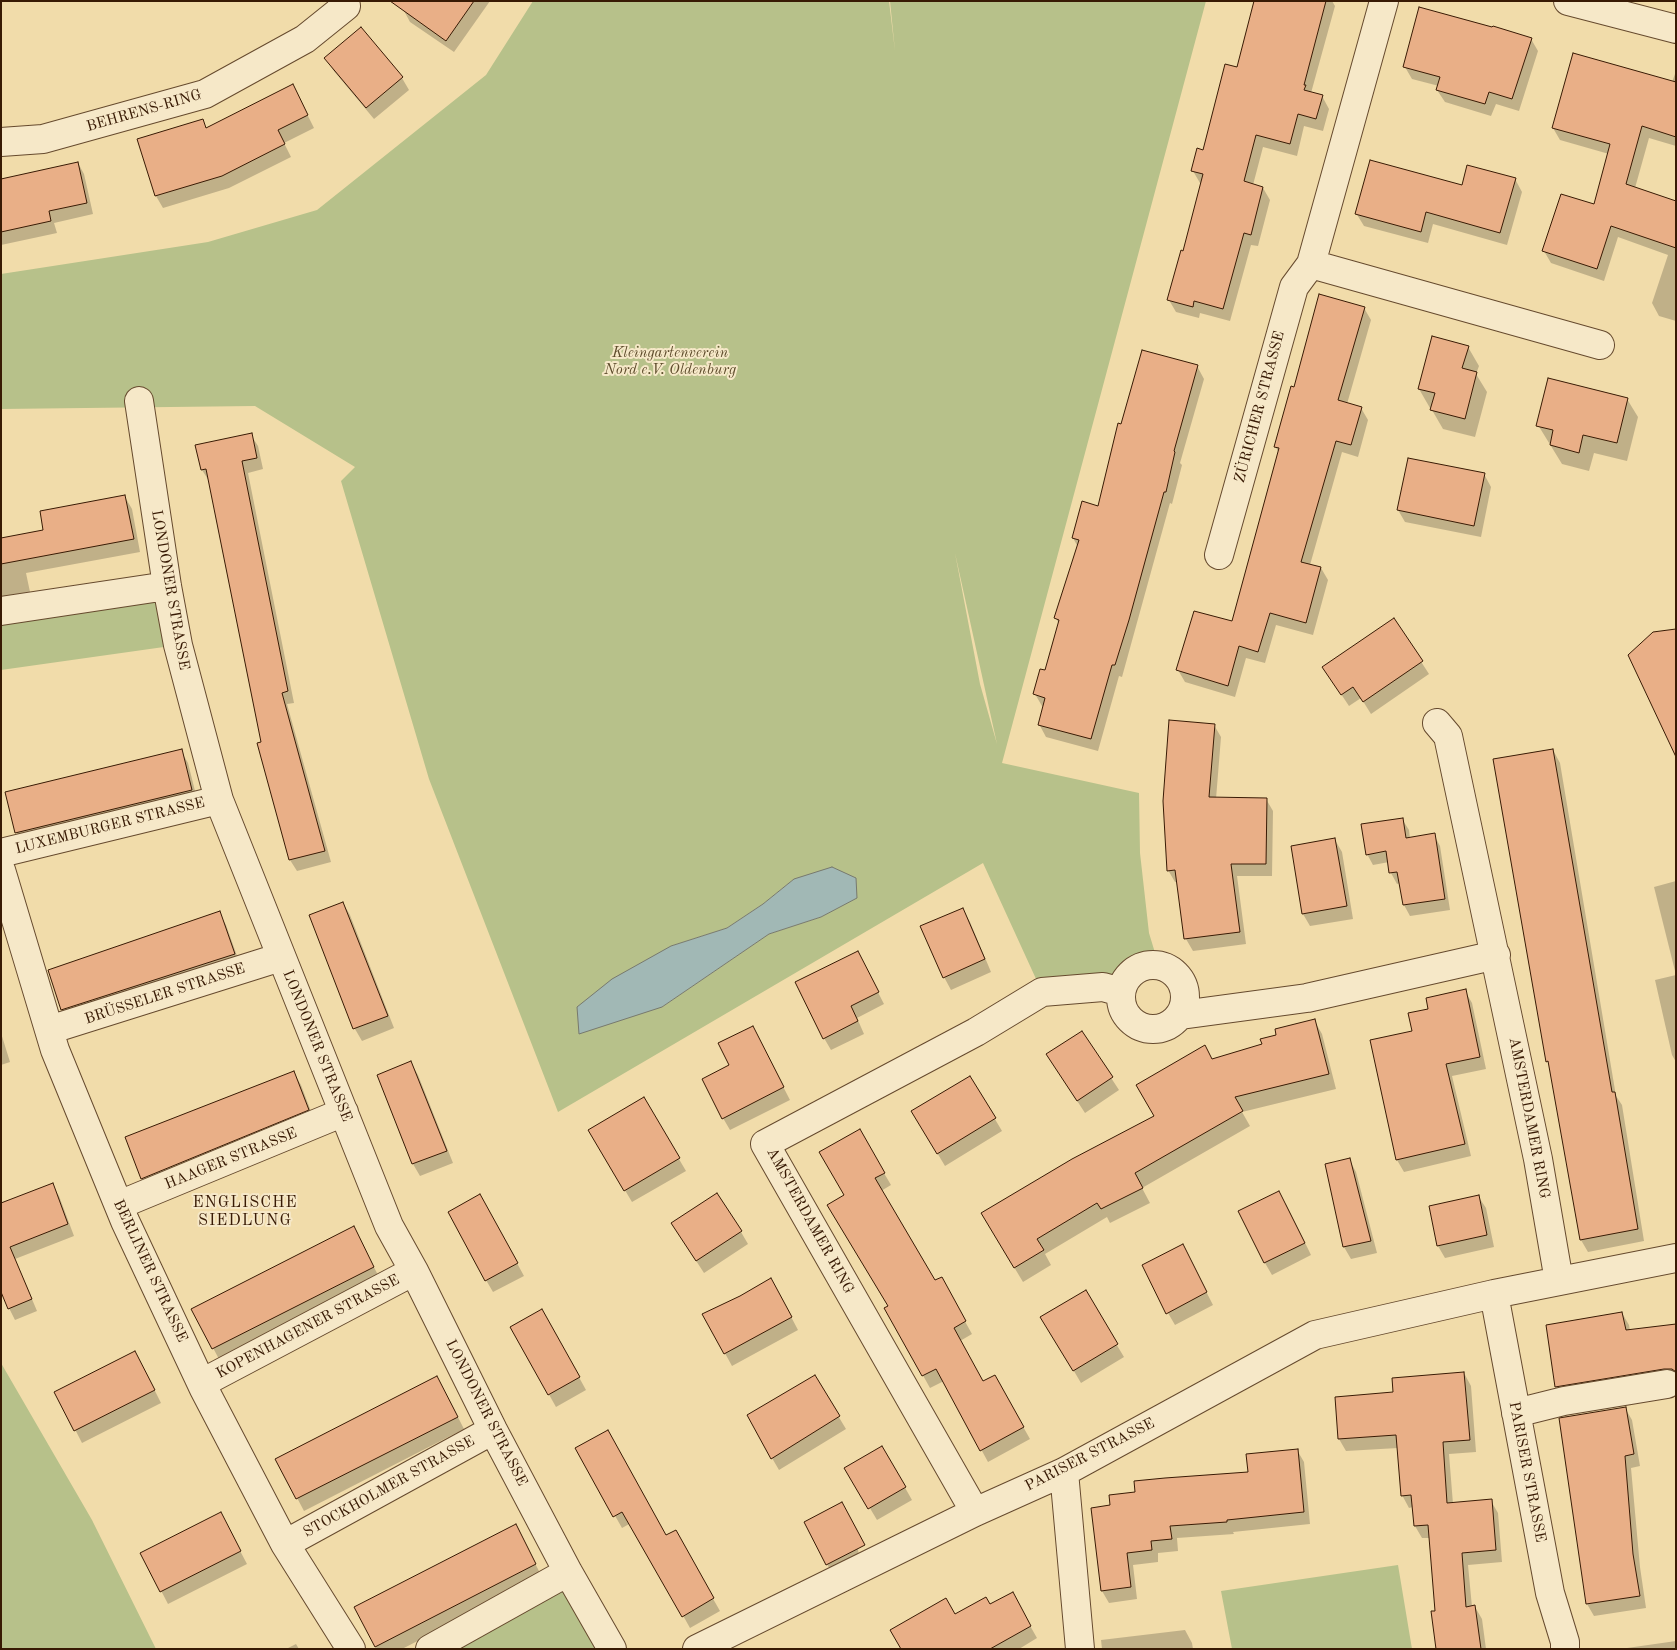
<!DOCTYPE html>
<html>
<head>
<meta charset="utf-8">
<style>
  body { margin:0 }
  #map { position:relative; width:1677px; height:1650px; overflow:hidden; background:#f1dcaa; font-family:"Old Standard TT",serif }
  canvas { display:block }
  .frame { position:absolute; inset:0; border:2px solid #381a04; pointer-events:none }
</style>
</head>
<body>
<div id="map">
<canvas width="1677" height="1650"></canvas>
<div class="frame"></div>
</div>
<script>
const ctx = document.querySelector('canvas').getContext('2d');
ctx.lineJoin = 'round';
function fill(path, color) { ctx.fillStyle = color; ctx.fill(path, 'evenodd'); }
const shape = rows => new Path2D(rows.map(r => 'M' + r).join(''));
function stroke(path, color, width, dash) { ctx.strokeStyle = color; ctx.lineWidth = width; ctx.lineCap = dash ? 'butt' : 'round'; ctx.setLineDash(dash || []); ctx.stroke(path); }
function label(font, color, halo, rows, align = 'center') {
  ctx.font = font + ' "Old Standard TT",serif'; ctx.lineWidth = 4; ctx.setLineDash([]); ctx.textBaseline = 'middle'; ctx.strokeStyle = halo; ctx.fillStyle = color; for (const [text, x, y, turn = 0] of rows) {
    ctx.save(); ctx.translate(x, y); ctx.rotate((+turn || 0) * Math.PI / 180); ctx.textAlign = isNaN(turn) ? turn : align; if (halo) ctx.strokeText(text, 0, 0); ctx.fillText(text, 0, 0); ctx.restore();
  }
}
const green = shape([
  [533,1,889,1,895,51,890,1,1206,1,1002,763,1139,793,1140,853,1149,933,1159,966,1149,965,1139,968,1131,974,1125,983,1042,992,983,863,558,1112,429,779,341,481,355,467,255,406,1,409,1,274,208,242,317,210,486,75],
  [955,553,997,744,980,684],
  [856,878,856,898,821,917,769,934,662,1007,671,946,727,928,763,904,794,879],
  [167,586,178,645,1,670,1,611],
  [1,1363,92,1520,156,1649,1,1649],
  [1398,1565,1412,1649,1232,1649,1221,1591],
  [568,1572,612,1649,430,1649]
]);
const water = shape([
  [832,867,856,878,857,898,821,917,769,934,662,1007,579,1034,577,1007,612,979,671,946,727,928,763,904,794,879,832,867]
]);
const shadow = shape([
  [409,1,490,1,454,52,410,22,403,9],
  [1256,1,1332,1,1335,6,1311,93,1322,96,1329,109,1323,131,1304,126,1297,156,1263,147,1253,185,1263,188,1270,200,1258,246,1251,245,1230,321,1200,313,1199,318,1176,312,1169,300,1184,253,1202,184,1200,183,1193,171,1204,152,1238,69],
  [1531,39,1538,51,1519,111,1496,104,1491,116,1445,102,1437,90,1439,86,1412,79,1405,67],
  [326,58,402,78,409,90,374,119,333,70],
  [1675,74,1676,146,1649,138,1635,188,1676,202,1676,321,1659,316,1652,303,1668,255,1618,237,1604,281,1551,263,1544,251,1595,206,1609,154,1560,140,1553,128,1672,82],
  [293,86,314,128,284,143,291,157,229,188,163,208,156,196,139,140,202,121,207,129],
  [78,163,84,174,93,214,54,223,57,233,1,245,1,187],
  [1515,179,1522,192,1507,245,1433,224,1428,243,1364,226,1356,213,1462,187],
  [1364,308,1371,320,1347,404,1361,408,1368,420,1358,457,1342,452,1310,565,1321,568,1328,580,1313,635,1276,625,1265,663,1246,658,1235,697,1185,682,1178,670,1233,622,1279,453,1275,446,1295,388],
  [1468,347,1479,366,1476,374,1487,392,1475,437,1443,429,1432,410,1432,408,1430,408,1419,389],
  [1197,366,1204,379,1180,463,1182,465,1172,504,1170,503,1122,677,1119,676,1098,751,1046,737,1039,724,1044,707,1042,706,1035,694,1046,672,1059,624,1056,618,1078,547,1073,538,1099,508,1122,425],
  [1627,399,1638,417,1627,461,1594,453,1589,471,1562,464,1538,425],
  [251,435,258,446,263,469,248,473,294,703,287,704,331,862,297,871,290,860,259,743,262,743,209,481,202,470],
  [1484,474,1491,487,1481,537,1405,522,1398,510],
  [125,497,132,509,140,552,26,573,30,592,1,597,1,539,45,531],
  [1394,620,1429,674,1371,714,1361,698,1349,706,1331,679],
  [1214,725,1221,737,1216,799,1266,799,1273,811,1272,876,1237,876,1246,944,1193,951,1186,939,1178,882,1175,882,1168,870],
  [1553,750,1560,763,1616,1096,1622,1105,1644,1241,1588,1252,1581,1240,1551,1067,1547,1061,1495,760],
  [181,751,188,763,198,803,24,845,17,833,7,793],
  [1402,819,1409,830,1410,839,1434,835,1440,846,1450,910,1410,916,1404,905,1400,883,1397,884,1391,873,1389,862,1373,865,1367,854],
  [1335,840,1342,852,1353,919,1310,926,1303,914],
  [1676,881,1676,1062,1672,1055,1655,980,1676,975,1654,887],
  [343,903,350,915,394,1028,362,1041,355,1029,310,916],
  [963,909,970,922,991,972,951,990,944,977],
  [219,913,226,925,241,967,70,1022,62,1009],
  [864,965,884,1004,857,1018,864,1034,831,1050,824,1038],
  [1465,991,1472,1003,1486,1069,1452,1076,1471,1156,1404,1172,1397,1160,1413,1032,1430,1010],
  [1314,1020,1322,1034,1336,1089,1242,1112,1250,1126,1142,1188,1150,1203,1110,1223,1107,1217,1045,1254,1051,1265,1023,1282,982,1214,1156,1117,1212,1060,1264,1045,1278,1035],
  [1081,1032,1119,1090,1085,1113,1055,1067],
  [1,1033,10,1062,1,1065],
  [759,1040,790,1100,730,1130,723,1118,731,1065],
  [411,1063,418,1075,453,1163,420,1176,413,1164,378,1076],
  [294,1073,301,1085,315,1122,149,1191,142,1179],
  [970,1077,1002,1131,945,1166,912,1111],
  [643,1098,686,1171,632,1202,589,1130],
  [859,1131,891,1185,881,1191,935,1282,948,1291,972,1334,960,1341,983,1383,995,1377,1030,1439,988,1462,944,1381,930,1388,886,1309,890,1307,845,1195],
  [1349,1159,1356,1172,1377,1253,1351,1259,1344,1247],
  [52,1185,59,1196,74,1236,15,1259,37,1311,15,1320,9,1308,1,1205],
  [1478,1196,1486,1208,1494,1247,1445,1258,1438,1246],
  [1286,1204,1311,1255,1272,1275,1265,1263],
  [487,1208,524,1276,493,1292,486,1280],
  [741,1232,748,1244,704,1273,680,1236],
  [360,1240,380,1279,220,1361,193,1310],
  [1189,1258,1213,1305,1175,1325,1168,1313],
  [778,1292,798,1330,732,1366,704,1315],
  [1085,1292,1124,1357,1081,1383,1042,1317],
  [542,1310,586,1390,556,1407,511,1327],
  [1622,1313,1629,1325,1630,1331,1676,1325,1676,1381,1563,1399,1556,1387],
  [142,1365,161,1403,82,1443,56,1392],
  [1464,1373,1471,1386,1476,1452,1449,1454,1453,1504,1491,1501,1498,1513,1502,1562,1468,1565,1472,1607,1475,1607,1482,1619,1486,1649,1437,1649,1436,1612,1430,1538,1422,1538,1415,1526,1413,1507,1409,1508,1402,1495,1398,1448,1346,1451,1339,1439,1336,1398,1394,1394],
  [814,1376,846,1429,779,1470,772,1458],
  [444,1390,464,1429,304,1511,277,1460],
  [1625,1408,1632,1420,1640,1466,1631,1468,1640,1567,1646,1608,1594,1616,1587,1604],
  [882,1447,912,1500,877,1520,846,1468],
  [577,1449,666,1537,675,1532,720,1611,690,1628,631,1523,622,1528],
  [1297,1450,1304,1462,1310,1524,1233,1532,1234,1534,1177,1538,1178,1551,1158,1553,1158,1562,1133,1565,1137,1599,1109,1603,1102,1591,1111,1506,1249,1473],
  [805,1523,855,1528,860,1564,834,1577],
  [227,1526,247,1564,168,1604,142,1554],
  [516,1526,542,1577,402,1649,377,1649,356,1607],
  [1012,1594,1037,1638,1019,1649,902,1649,955,1616,990,1606],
  [1185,1630,1192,1643,1193,1649,1102,1649,1101,1640],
  [1676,1641,1676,1649,1627,1649,1627,1648],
  [296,1644,299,1649,286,1649]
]);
const building = shape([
  [390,1,474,1,446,41,390,1],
  [1254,1,1326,1,1304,85,1306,85,1304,90,1323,95,1316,119,1298,114,1290,144,1256,135,1244,181,1263,187,1251,235,1244,233,1223,309,1194,301,1193,307,1167,300,1181,250,1183,251,1203,174,1191,171,1197,148,1203,150,1225,64,1237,67,1254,1],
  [1419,7,1492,27,1493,26,1532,38,1512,99,1489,92,1485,104,1436,90,1440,77,1403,67,1419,7],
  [361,27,403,77,366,108,324,58,361,27],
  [1573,53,1676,82,1676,137,1642,126,1626,184,1676,201,1676,248,1611,226,1597,269,1542,251,1561,194,1594,204,1610,144,1552,128,1573,53],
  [293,84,308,115,278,130,285,144,222,176,155,196,137,139,203,119,206,128,293,84],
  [1370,160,1462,185,1467,165,1516,178,1500,233,1426,212,1421,232,1355,214,1370,160],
  [78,162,87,203,49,211,51,221,1,232,1,179,78,162],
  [1319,294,1365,307,1338,400,1362,407,1351,445,1336,441,1301,562,1321,567,1306,623,1270,613,1258,652,1239,646,1228,686,1176,670,1194,611,1232,621,1279,448,1274,447,1291,386,1294,387,1319,294],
  [1432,336,1469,346,1462,368,1477,372,1465,419,1430,410,1435,393,1418,389,1432,336],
  [1142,350,1198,365,1174,451,1175,452,1166,492,1164,492,1129,620,1115,665,1112,665,1091,739,1038,725,1045,698,1033,694,1040,669,1045,670,1059,620,1054,618,1079,540,1072,538,1082,501,1098,506,1118,423,1121,424,1142,350],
  [1548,378,1628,398,1617,443,1583,435,1579,453,1550,445,1553,430,1536,426,1548,378],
  [252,433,257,458,242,461,288,691,282,693,325,851,289,860,257,743,261,742,206,469,201,470,195,445,252,433],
  [1408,458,1485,473,1474,526,1397,510,1408,458],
  [125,495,134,539,1,564,1,538,43,530,40,511,125,495],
  [1394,618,1423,661,1363,702,1353,687,1341,695,1322,667,1394,618],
  [1676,629,1676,757,1628,655,1653,632,1676,629],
  [1169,720,1215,724,1209,797,1267,798,1266,864,1231,864,1240,932,1184,939,1175,870,1167,871,1163,801,1169,720],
  [182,749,192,790,15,833,5,792,182,749],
  [1553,749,1612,1092,1615,1092,1638,1229,1580,1240,1548,1061,1546,1062,1493,759,1553,749],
  [1403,818,1406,838,1435,833,1445,899,1403,905,1397,872,1389,873,1386,851,1366,855,1361,824,1403,818],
  [1335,838,1347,906,1302,914,1291,846,1335,838],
  [343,902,388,1016,353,1029,309,915,343,902],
  [963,908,985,959,943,978,920,926,963,908],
  [220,911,235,954,61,1010,48,970,220,911],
  [858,951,879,992,851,1006,858,1021,823,1039,795,982,858,951],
  [1466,989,1480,1057,1446,1064,1465,1144,1396,1160,1370,1040,1412,1031,1408,1013,1428,1009,1426,998,1466,989],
  [1315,1019,1329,1074,1235,1097,1243,1111,1135,1173,1143,1188,1101,1209,1097,1203,1037,1239,1044,1250,1014,1268,981,1213,1072,1159,1154,1116,1136,1085,1205,1045,1212,1059,1262,1044,1260,1039,1276,1035,1275,1029,1315,1019],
  [753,1026,784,1087,722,1119,702,1079,729,1065,718,1043,753,1026],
  [1082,1031,1113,1077,1077,1101,1046,1054,1082,1031],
  [411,1061,447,1151,412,1164,377,1075,411,1061],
  [294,1071,309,1110,141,1179,125,1137,294,1071],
  [970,1076,996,1118,937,1154,911,1111,970,1076],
  [644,1097,680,1158,624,1191,588,1130,644,1097],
  [860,1129,885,1173,875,1178,935,1280,942,1277,966,1321,954,1328,983,1381,995,1375,1024,1427,980,1451,936,1369,922,1376,884,1308,888,1306,827,1205,844,1195,819,1152,860,1129],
  [1350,1158,1371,1241,1343,1247,1325,1164,1350,1158],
  [53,1183,68,1224,10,1247,32,1299,8,1309,1,1292,1,1203,53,1183],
  [1279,1191,1305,1243,1264,1263,1238,1211,1279,1191],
  [717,1193,742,1231,696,1261,671,1223,717,1193],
  [480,1194,518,1263,485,1281,448,1212,480,1194],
  [1479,1195,1487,1235,1437,1246,1429,1206,1479,1195],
  [354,1226,374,1267,212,1349,191,1309,354,1226],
  [1183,1244,1207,1292,1166,1314,1142,1265,1183,1244],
  [771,1278,792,1317,724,1354,702,1314,740,1296,771,1278],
  [1086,1290,1118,1344,1073,1371,1040,1317,1086,1290],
  [542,1309,580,1377,548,1395,510,1327,542,1309],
  [1622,1312,1626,1330,1676,1324,1676,1372,1672,1369,1664,1369,1555,1387,1546,1325,1622,1312],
  [135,1351,155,1390,74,1431,54,1392,135,1351],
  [1464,1372,1470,1440,1443,1442,1447,1503,1492,1499,1496,1550,1462,1553,1466,1607,1475,1605,1481,1649,1436,1649,1431,1611,1435,1611,1428,1525,1414,1526,1411,1495,1401,1496,1396,1435,1338,1439,1335,1397,1393,1392,1392,1378,1464,1372],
  [815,1375,840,1416,771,1459,747,1415,815,1375],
  [437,1376,458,1417,296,1499,275,1459,437,1376],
  [1626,1407,1634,1454,1625,1456,1633,1554,1640,1596,1586,1604,1559,1418,1626,1407],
  [608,1430,666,1535,676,1530,714,1598,682,1617,622,1512,613,1517,575,1448,608,1430],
  [882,1446,906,1487,868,1509,844,1468,882,1446],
  [1298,1449,1304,1512,1227,1520,1227,1522,1170,1526,1172,1539,1151,1541,1152,1550,1127,1553,1131,1587,1101,1591,1091,1508,1110,1505,1109,1495,1135,1492,1134,1481,1165,1478,1248,1472,1246,1454,1298,1449],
  [842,1502,865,1545,826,1565,804,1522,842,1502],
  [221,1512,241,1551,160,1592,140,1553,221,1512],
  [516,1524,536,1564,375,1647,354,1607,516,1524],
  [1013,1592,1031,1626,990,1649,901,1649,890,1630,946,1598,955,1614,986,1597,990,1604,1013,1592]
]);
const minor = shape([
  [1568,1,1676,29],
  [1,142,43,139,205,94,305,39,346,6,342,1],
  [1311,264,1600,345],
  [139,401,167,586,178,645,219,800,389,1226,414,1271,493,1430,568,1572,612,1649],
  [1219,555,1294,287,1311,264,1384,1],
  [1,611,167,586],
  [1437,723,1448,736,1538,1159,1559,1281],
  [1,853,219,800],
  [1,870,55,1050,125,1221,204,1389,285,1544,351,1649],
  '1121 997a32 32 0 1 1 64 0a32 32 0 1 1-64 0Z',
  [1181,1015,1307,998,1496,955],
  [49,1030,281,957],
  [119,1205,344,1112],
  [1494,1294,1550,1593,1565,1642,1565,1649],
  [202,1383,414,1271],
  [1516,1413,1564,1401,1667,1384],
  [1064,1472,1080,1649],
  [975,1512,765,1144,976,1032,1042,992,1103,987,1121,992],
  [285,1544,493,1430],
  [430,1649,568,1572],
  [697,1649,975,1512,1064,1472,1315,1335,1494,1294,1676,1258]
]);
const streetNames = [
  ["BEHRENS-RING",144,111,-16],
  ["ZÜRICHER STRASSE",1260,407,-75],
  ["LONDONER STRASSE",170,590,80],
  ["LUXEMBURGER STRASSE",110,826,-14],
  ["BRÜSSELER STRASSE",165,994,-18],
  ["LONDONER STRASSE",317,1046,68],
  ["AMSTERDAMER RING",1529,1118,79],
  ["HAAGER STRASSE",231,1159,-22],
  ["AMSTERDAMER RING",810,1221,61],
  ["BERLINER STRASSE",150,1271,65],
  ["KOPENHAGENER STRASSE",308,1327,-28],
  ["LONDONER STRASSE",486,1413,63],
  ["PARISER STRASSE",1090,1455,-27],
  ["PARISER STRASSE",1527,1472,79],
  ["STOCKHOLMER STRASSE",389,1487,-29]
];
const parkNames = [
  ["Kleingartenverein",670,353],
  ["Nord e.V. Oldenburg",670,370]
];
const neighbourhoodNames = [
  ["ENGLISCHE",245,1203],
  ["SIEDLUNG",245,1221]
];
fill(green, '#b7c18a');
fill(water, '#a1b8b5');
stroke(water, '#77796e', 1);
fill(shadow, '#0003');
fill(building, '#e9af87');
stroke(building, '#381a04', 1);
stroke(minor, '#664a2e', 30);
stroke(minor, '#f6e8c8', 28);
label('15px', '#381a04', '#f6e8c8', streetNames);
label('italic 15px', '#5e4c2c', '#f6e8c8', parkNames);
ctx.letterSpacing = '1px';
label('16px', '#381a04', '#f6e8c8', neighbourhoodNames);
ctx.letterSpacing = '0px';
</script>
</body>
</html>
